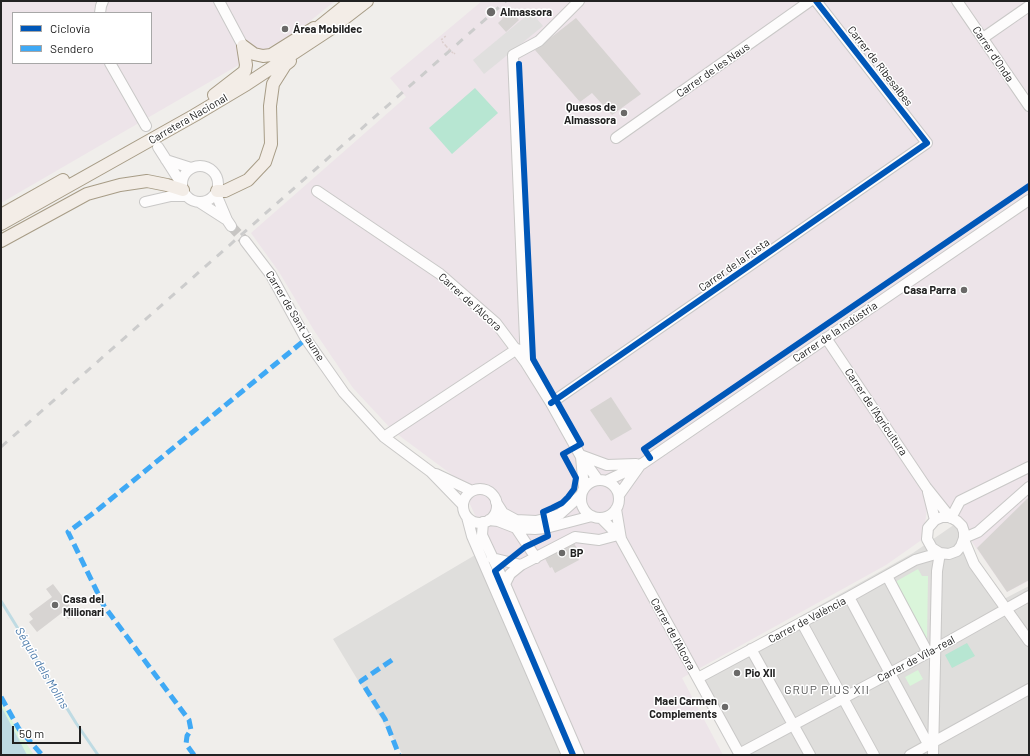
<!DOCTYPE html>
<html>
<head>
<meta charset="utf-8">
<style>
  body { margin:0 }
  #map { position:relative; width:1030px; height:756px; overflow:hidden; background:#f0eeeb; font-family:Barlow,sans-serif }
  canvas { display:block }
  .frame { position:absolute; inset:0; border:2px solid #222; pointer-events:none }
  .legend { position:absolute; left:12px; top:12px; width:140px; height:52px; box-sizing:border-box; background:#fff; border:1px solid #a7a7a7; margin:0; padding:5px 7px; list-style:none; font-size:12px; color:#222 }
  .legend li { display:flex; align-items:center; gap:8px; height:20px }
  .legend b { width:20px; border:1px solid #a7a7a7 }
  .scale { position:absolute; left:12px; top:726px; width:69px; height:18px; box-sizing:border-box; border:2px solid #222; border-top:0; padding-left:5px; font-size:12px; line-height:14px; white-space:nowrap; color:#222; -webkit-text-stroke:3px #fff; paint-order:stroke }
</style>
</head>
<body>
<div id="map">
<canvas width="1030" height="756"></canvas>
<div class="frame"></div>
<ul class="legend">
<li><b style="height:5px;background:#0057b8"></b>Ciclovía</li>
<li><b style="height:5px;background:#3fa9f5"></b>Sendero</li>
</ul>
<div class="scale">50 m</div>
</div>
<script>
const ctx = document.querySelector('canvas').getContext('2d');
ctx.lineJoin = 'round';
function fill(path, color) { ctx.fillStyle = color; ctx.fill(path, 'evenodd'); }
const shape = rows => new Path2D(rows.map(r => 'M' + r).join(''));
function stroke(path, color, width, dash) { ctx.strokeStyle = color; ctx.lineWidth = width; ctx.lineCap = dash ? 'butt' : 'round'; ctx.setLineDash(dash || []); ctx.stroke(path); }
function label(font, color, halo, rows, align = 'center') {
  ctx.font = font + ' Barlow,sans-serif'; ctx.lineWidth = 3; ctx.setLineDash([]); ctx.textBaseline = 'middle'; ctx.strokeStyle = halo; ctx.fillStyle = color; for (const [text, x, y, turn = 0] of rows) {
    ctx.save(); ctx.translate(x, y); ctx.rotate((+turn || 0) * Math.PI / 180); ctx.textAlign = isNaN(turn) ? turn : align; if (halo) ctx.strokeText(text, 0, 0); ctx.fillText(text, 0, 0); ctx.restore();
  }
}
const residential = shape([
  [958,522,967,547,1004,599,1029,586,1029,755,733,755,692,677,913,553],
  [487,548,580,755,403,755,333,639]
]);
const industrial = shape([
  [1,1,335,1,299,30,1,203],
  [13,13,151,13,151,63,13,63],
  [482,1,1029,1,1029,581,1007,592,942,499,927,508,923,539,886,565,682,678,723,755,584,755,459,480,393,431,353,388,315,332,279,272,251,233,406,97,390,78]
]);
const park = shape([
  [918,569,922,576,928,576,927,640,895,582],
  [918,670,923,679,910,686,905,677],
  [1,701,18,731,34,755,1,755]
]);
const pitch = shape([
  [475,88,498,113,452,154,429,128],
  [967,643,975,656,952,668,945,655]
]);
const parking = shape([
  [531,12,543,26,484,74,473,60]
]);
const water = shape([
  [1,706,27,755,1,755]
]);
const stream = shape([
  [1,601,76,723,98,755]
]);
const building = shape([
  [511,11,519,20,506,32,498,23],
  [576,18,641,94,612,115,592,93,580,102,535,50],
  [611,397,632,429,611,441,590,410],
  [1029,497,1029,580,1007,592,977,548],
  [570,536,579,552,576,554,579,560,555,573,552,567,550,568,541,551],
  [53,584,76,614,68,619,63,612,37,632,29,622,33,619,29,614,52,597,46,589]
]);
const minorTunnel = shape([
  [231,226,245,241]
]);
const path = shape([
  [499,15,503,18],
  [446,46,441,40,447,35],
  [454,54,455,53]
]);
const minor = shape([
  [219,1,243,46],
  [957,1,1029,106],
  [100,13,101,6,103,1],
  [983,38,1029,6],
  [110,63,146,126],
  [616,138,810,1],
  [158,147,181,183],
  [166,160,191,168],
  '182 184a18 18 0 1 1 36 0a18 18 0 1 1-36 0Z',
  [317,191,440,274,496,323,526,363,551,403,580,455,598,480],
  [216,194,227,220],
  [145,202,171,196,186,196],
  [199,202,227,220,231,226],
  [245,241,271,275,306,339,344,393,384,437,431,472,463,505],
  [826,338,926,487,950,517,957,521,962,526,964,532,964,538,961,546,957,551,949,554,940,553,932,548,927,539,928,528,935,520,942,517,950,517],
  [526,363,513,55,539,41,579,1],
  [551,403,927,143,816,1],
  [384,437,517,349],
  [580,455,607,465,636,464],
  [581,457,584,488],
  [436,474,472,491],
  '581 499a19 19 0 1 1 38 0a19 19 0 1 1-38 0Z',
  [606,481,642,464,1029,200],
  '463 506a17 17 0 1 1 34 0a17 17 0 1 1-34 0Z',
  [928,492,935,520],
  [619,495,641,464],
  [496,502,503,513,516,520,536,521,544,519,560,514,581,495],
  [616,509,621,539,740,755],
  [467,517,472,536,567,755],
  [601,518,621,538],
  [951,518,960,501,1029,467],
  [489,520,498,521,516,528,535,529,546,528,592,516],
  [483,522,482,535,505,584,579,755],
  [516,528,536,558],
  [964,538,978,532,1029,487],
  [964,540,974,564,1029,641],
  [492,558,521,565],
  [887,576,928,653],
  [505,584,510,574,521,565,575,537,599,540,618,535],
  [849,597,928,744],
  [802,623,874,755],
  [751,649,810,755],
  [698,678,849,597,915,560,939,553],
  [739,754,935,649,1029,596],
  [910,755,1029,689],
  [933,755,937,571,940,553]
]);
const major = shape([
  [309,35,351,1],
  [243,46,254,54,263,56,271,55,314,28],
  [214,95,245,71,246,65,243,46],
  [217,191,225,191,248,180,265,162,271,144,270,106,273,84,285,65,290,61],
  [1,215,63,180],
  [1,224,195,115,247,84,332,28,367,1],
  [1,241,87,194,120,185,147,181,167,185,183,190]
]);
const rail = shape([
  [1,447,506,1]
]);
const pathBridge = shape([
  [446,46,454,54]
]);
const quiet = shape([
  [392,660,361,681,385,719,399,755],
  [1,697,19,729,42,755],
  [194,755,186,744,187,736,191,730,189,720,104,606,68,532,100,508,306,339]
]);
const cycleway = shape([
  [519,64,533,359,581,444,563,454,576,478,574,489,568,497,562,503,552,508,543,512,548,536,525,547,495,571,573,755],
  [551,403,927,143,816,1],
  [650,458,644,449,1029,186]
]);
const markers = [
  [491,12,5,"#6a6968"],
  [285,29,4,"#6a6968"],
  [624,113,4,"#6a6968"],
  [964,290,4,"#6a6968"],
  [562,553,4,"#6a6968"],
  [55,605,4,"#6a6968"],
  [737,673,4,"#6a6968"],
  [725,707,4,"#6a6968"]
];
const poiNames = [
  ["Almassora",500,12],
  ["Área Mobildec",293,29],
  ["Quesos de",616,107,"right"],
  ["Almassora",616,120,"right"],
  ["Casa Parra",956,290,"right"],
  ["BP",570,553],
  ["Casa del",63,599],
  ["Milionari",63,612],
  ["Pio XII",745,673],
  ["Maei Carmen",717,701,"right"],
  ["Complements",717,714,"right"]
];
const streetNames = [
  ["Carrer d'Onda",993,54,56],
  ["Carrer de Ribesalbes",880,66,52],
  ["Carrer de les Naus",713,70,-35],
  ["Carretera Nacional",188,119,-30],
  ["Carrer de la Fusta",734,265,-35],
  ["Carrer de l'Alcora",470,302,42],
  ["Carrer de Sant Jaume",295,316,59],
  ["Carrer de la Indústria",835,332,-34],
  ["Carrer de l'Agricultura",876,412,56],
  ["Carrer de València",807,620,-28],
  ["Carrer de l'Alcora",673,634,61],
  ["Carrer de Vila-real",916,659,-28]
];
const waterNames = [
  ["Séquia dels Molins",42,668,59]
];
const neighbourhoodNames = [
  ["GRUP PIUS XII",827,690]
];
fill(residential, '#dfdedc');
fill(industrial, '#ede4e9');
fill(park, '#daf5da');
fill(pitch, '#b7e6d2');
fill(parking, '#e0dfde');
fill(water, '#bfdbe3');
stroke(stream, '#bfdbe3', 3);
fill(building, '#d7d4d2');
stroke(minorTunnel, '#c7c5c3', 10, [10, 5]);
stroke(minor, '#c9c8c7', 12);
stroke(major, '#a79c86', 14);
stroke(path, '#dccecd', 1.5, [2, 2]);
stroke(minor, '#fdfcfc', 10);
stroke(major, '#f3ede7', 12);
stroke(rail, '#ccc', 3, [8, 8]);
stroke(pathBridge, '#dccecd', 1.5, [2, 2]);
stroke(quiet, '#3fa9f5', 5, [10, 5]);
stroke(cycleway, '#0057b8', 6);
for (const [x, y, r, color] of markers) { const dot = new Path2D(); dot.arc(x, y, r, 0, 2 * Math.PI); ctx.fillStyle = color; ctx.fill(dot); stroke(dot, '#fff', 1.5); }
label('bold 11px', '#222', '#fff', poiNames, 'left');
label('11px', '#222', '#fff', streetNames);
label('italic 12px', '#4a7aab', '#fff', waterNames);
ctx.letterSpacing = '1px';
label('12px', '#555', '#fff', neighbourhoodNames);
ctx.letterSpacing = '0px';
</script>
</body>
</html>
